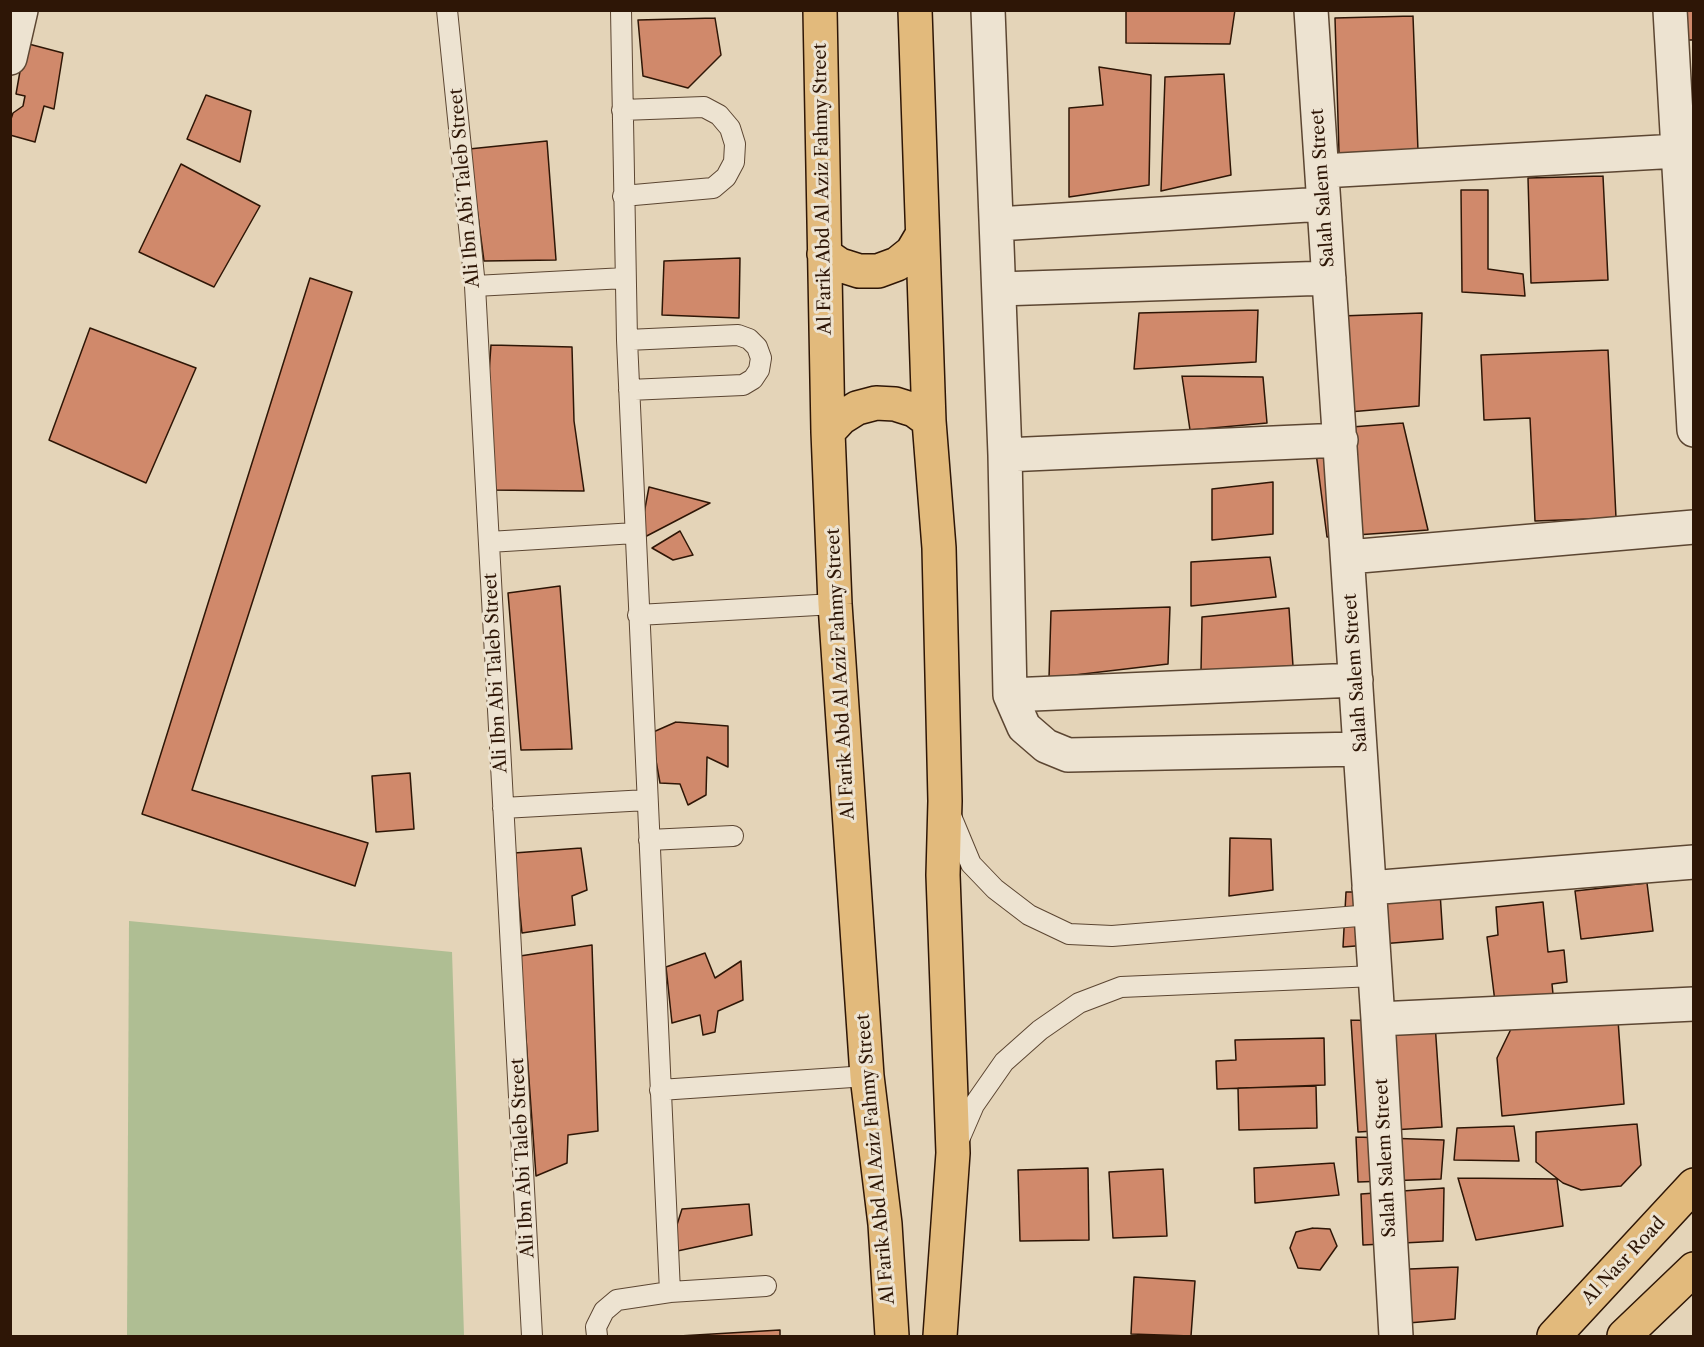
<!DOCTYPE html>
<html>
<head>
<meta charset="utf-8">
<style>
  body { margin:0 }
  #map { position:relative; width:1704px; height:1347px; overflow:hidden; background:#e4d4b8; font-family:"Libre Caslon Text",serif }
  canvas { display:block }
  .frame { position:absolute; inset:0; border:12px solid #2e1606; pointer-events:none }
</style>
</head>
<body>
<div id="map">
<canvas width="1704" height="1347"></canvas>
<div class="frame"></div>
</div>
<script>
const ctx = document.querySelector('canvas').getContext('2d');
ctx.lineJoin = 'round';
function fill(path, color) { ctx.fillStyle = color; ctx.fill(path, 'evenodd'); }
const shape = rows => new Path2D(rows.map(r => 'M' + r).join(''));
function stroke(path, color, width, dash) { ctx.strokeStyle = color; ctx.lineWidth = width; ctx.lineCap = dash ? 'butt' : 'round'; ctx.setLineDash(dash || []); ctx.stroke(path); }
function label(font, color, halo, rows, align = 'center') {
  ctx.font = font + ' "Libre Caslon Text",serif'; ctx.lineWidth = 6; ctx.setLineDash([]); ctx.textBaseline = 'middle'; ctx.strokeStyle = halo; ctx.fillStyle = color; for (const [text, x, y, turn = 0] of rows) {
    ctx.save(); ctx.translate(x, y); ctx.rotate((+turn || 0) * Math.PI / 180); ctx.textAlign = isNaN(turn) ? turn : align; if (halo) ctx.strokeText(text, 0, 0); ctx.fillText(text, 0, 0); ctx.restore();
  }
}
const green = shape([
  [129,921,452,952,464,1336,127,1336]
]);
const building = shape([
  [1126,10,1235,10,1230,44,1126,43,1126,10],
  [1673,10,1694,10,1694,40,1674,40,1673,10],
  [1413,16,1418,151,1339,153,1335,18,1413,16],
  [715,18,721,55,688,88,643,76,638,20,715,18],
  [25,43,63,53,54,109,44,106,35,142,10,135,10,122,13,113,23,106,25,96,16,94,25,43],
  [1099,67,1151,75,1149,185,1069,197,1069,108,1103,105,1099,67],
  [1224,74,1231,175,1161,191,1165,77,1224,74],
  [206,95,251,111,240,162,187,139,206,95],
  [547,141,556,260,484,261,469,149,547,141],
  [181,164,260,206,214,287,139,252,181,164],
  [1603,176,1608,280,1531,283,1528,178,1603,176],
  [1461,190,1488,190,1488,269,1523,274,1525,296,1462,292,1461,190],
  [740,258,739,318,662,315,664,261,740,258],
  [310,278,352,292,192,790,368,843,355,886,142,814,310,278],
  [1258,310,1256,362,1134,369,1139,313,1258,310],
  [1422,313,1419,406,1349,412,1341,316,1422,313],
  [90,328,196,368,146,483,49,440,90,328],
  [491,345,572,347,574,421,584,491,490,490,488,386,491,345],
  [1608,350,1616,518,1535,521,1530,418,1484,420,1481,355,1608,350],
  [1182,376,1263,377,1267,423,1190,430,1182,376],
  [1403,423,1428,530,1327,537,1313,430,1403,423],
  [1273,482,1273,534,1212,540,1212,489,1273,482],
  [649,487,710,503,639,540,649,487],
  [680,531,693,555,673,560,652,548,680,531],
  [1270,557,1276,597,1191,606,1191,562,1270,557],
  [560,586,572,749,521,750,508,593,560,586],
  [1170,607,1168,664,1049,678,1051,611,1170,607],
  [1289,608,1293,666,1201,671,1202,617,1289,608],
  [676,722,728,726,728,767,707,757,706,795,688,805,680,784,660,783,651,733,676,722],
  [410,773,414,829,376,832,372,776,410,773],
  [1230,838,1271,839,1273,890,1229,896,1230,838],
  [581,848,587,890,572,896,575,925,522,933,514,853,581,848],
  [1647,883,1653,931,1581,939,1575,891,1647,883],
  [1346,892,1440,892,1443,939,1343,947,1346,892],
  [1543,902,1548,952,1564,950,1567,982,1552,984,1554,1004,1496,1010,1487,937,1498,935,1496,907,1543,902],
  [592,945,598,1131,568,1135,567,1163,536,1176,520,956,592,945],
  [705,953,715,978,741,961,743,1000,718,1011,715,1032,703,1035,700,1015,672,1023,666,967,705,953],
  [1351,1020,1435,1023,1442,1127,1358,1132,1351,1020],
  [1618,1020,1624,1104,1502,1116,1497,1058,1511,1029,1618,1020],
  [1324,1038,1325,1085,1217,1089,1216,1061,1236,1060,1235,1040,1324,1038],
  [1316,1086,1317,1128,1239,1130,1238,1088,1316,1086],
  [1637,1124,1641,1165,1621,1186,1581,1190,1563,1183,1536,1162,1536,1132,1637,1124],
  [1514,1126,1519,1161,1454,1160,1457,1128,1514,1126],
  [1356,1137,1444,1140,1441,1179,1358,1182,1356,1137],
  [1334,1163,1339,1195,1255,1203,1254,1168,1334,1163],
  [1088,1168,1089,1240,1020,1241,1018,1170,1088,1168],
  [1163,1169,1167,1236,1113,1238,1109,1172,1163,1169],
  [1458,1178,1557,1179,1563,1226,1476,1240,1458,1178],
  [1444,1188,1443,1241,1363,1245,1361,1194,1444,1188],
  [749,1204,752,1235,668,1253,682,1209,749,1204],
  [1313,1228,1330,1229,1337,1246,1320,1270,1298,1268,1290,1248,1296,1232,1313,1228],
  [1458,1267,1455,1319,1385,1325,1385,1270,1458,1267],
  [1134,1277,1195,1281,1191,1336,1131,1334,1134,1277],
  [780,1330,780,1336,679,1336,780,1330]
]);
const lane = shape([
  [447,10,475,286,532,1336],
  [621,10,627,340,670,1292],
  [622,110,704,107,719,115,730,128,735,144,734,162,726,177,713,188,623,196],
  [475,286,625,278],
  [627,340,738,335,749,339,757,347,761,358,759,370,753,379,743,385,629,390],
  [489,542,635,533],
  [638,615,835,604],
  [503,808,647,800],
  [951,816,971,864,995,889,1029,915,1069,934,1112,936,1371,915],
  [649,840,733,836],
  [660,1090,867,1076],
  [958,1142,974,1105,1004,1062,1040,1030,1079,1003,1121,987,1375,976],
  [597,1336,596,1327,604,1311,617,1300,670,1292,766,1286]
]);
const street = shape([
  [988,10,1005,455,1010,695,1024,727,1046,746,1068,755,1360,749],
  [1311,10,1378,1019,1396,1336],
  [1670,10,1694,430],
  [10,58,21,10],
  [1322,171,1678,151],
  [997,224,1324,204],
  [999,289,1329,278],
  [1005,455,1341,440],
  [1348,557,1694,527],
  [1010,695,1356,680],
  [1369,888,1694,862],
  [1378,1019,1694,1004]
]);
const primary = shape([
  [820,10,828,432,835,604,867,1076,885,1224,892,1336],
  [915,10,929,421,939,548,945,801,943,875,953,1153,940,1336],
  [824,254,840,265,859,271,878,271,897,264,912,252,922,235],
  [828,432,841,418,857,408,876,403,895,404,914,410,929,421],
  [1554,1336,1694,1185],
  [1624,1336,1694,1269]
]);
const streetNames = [
  ["Ali Ibn Abi Taleb Street",465,188,-95],
  ["Salah Salem Street",1323,188,-94],
  ["Al Farik Abd Al Aziz Fahmy Street",823,189,-91],
  ["Ali Ibn Abi Taleb Street",496,673,-93],
  ["Salah Salem Street",1356,673,-94],
  ["Al Farik Abd Al Aziz Fahmy Street",841,674,-93],
  ["Ali Ibn Abi Taleb Street",523,1158,-93],
  ["Salah Salem Street",1386,1158,-93],
  ["Al Farik Abd Al Aziz Fahmy Street",876,1159,-95],
  ["Al Nasr Road",1624,1261,-47]
];
fill(green, '#afbe93');
fill(building, '#d0896b');
stroke(building, '#2e1606', 1.5);
stroke(lane, '#5c4632', 22);
stroke(street, '#5c4632', 36);
stroke(primary, '#2e1606', 36);
stroke(lane, '#ede3d1', 20);
stroke(street, '#ede3d1', 33);
stroke(primary, '#e2ba7c', 33);
label('18px', '#2e1606', '#ede3d1', streetNames);
</script>
</body>
</html>
